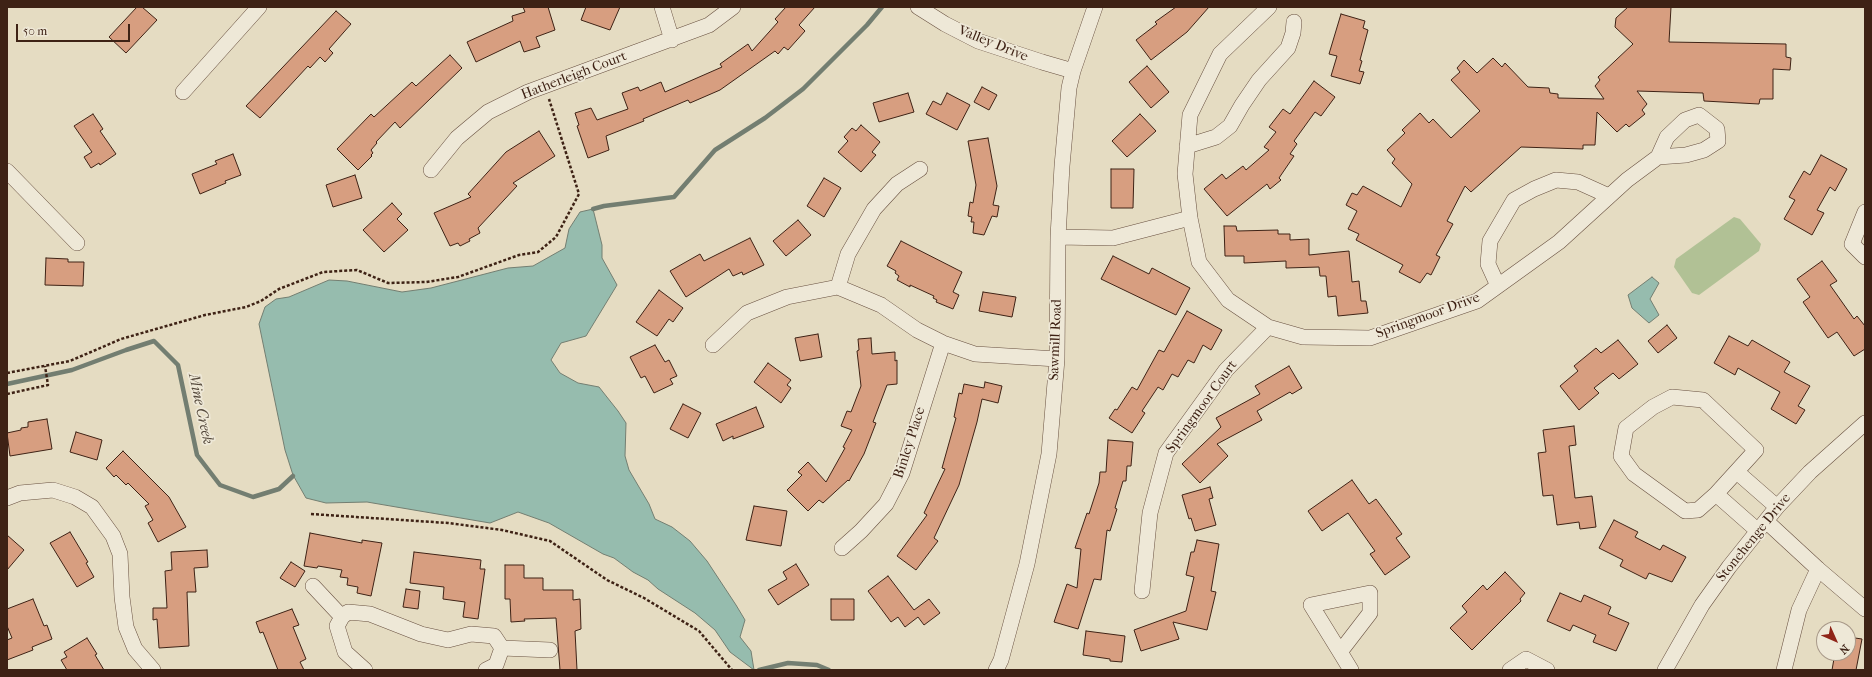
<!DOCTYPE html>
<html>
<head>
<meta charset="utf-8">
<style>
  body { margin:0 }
  #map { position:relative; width:1872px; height:677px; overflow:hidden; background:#e5dcc2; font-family:"IM FELL French Canon",serif }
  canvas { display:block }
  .frame { position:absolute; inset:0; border:8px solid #3e2215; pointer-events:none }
  .north { position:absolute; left:1816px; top:621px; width:40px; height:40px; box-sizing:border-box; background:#eee8d7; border:1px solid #a89989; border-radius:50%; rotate:135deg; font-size:11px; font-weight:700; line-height:16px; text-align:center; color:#3e2215 }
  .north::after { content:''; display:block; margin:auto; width:14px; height:18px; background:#8f2418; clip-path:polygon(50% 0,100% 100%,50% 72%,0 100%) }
  .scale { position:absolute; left:16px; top:24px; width:114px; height:18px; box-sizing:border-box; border:2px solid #3e2215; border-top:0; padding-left:5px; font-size:12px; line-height:14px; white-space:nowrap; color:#3e2215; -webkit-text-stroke:3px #eee8d7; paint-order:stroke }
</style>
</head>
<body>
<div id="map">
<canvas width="1872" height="677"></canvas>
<div class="frame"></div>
<div class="north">N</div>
<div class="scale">50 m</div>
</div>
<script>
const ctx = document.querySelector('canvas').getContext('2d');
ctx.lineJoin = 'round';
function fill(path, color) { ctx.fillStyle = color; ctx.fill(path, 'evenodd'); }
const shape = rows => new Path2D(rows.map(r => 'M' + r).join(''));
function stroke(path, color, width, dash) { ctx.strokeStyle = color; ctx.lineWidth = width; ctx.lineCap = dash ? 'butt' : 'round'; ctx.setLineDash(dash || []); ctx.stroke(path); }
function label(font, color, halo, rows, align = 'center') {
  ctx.font = font + ' "IM FELL French Canon",serif'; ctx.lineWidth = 3.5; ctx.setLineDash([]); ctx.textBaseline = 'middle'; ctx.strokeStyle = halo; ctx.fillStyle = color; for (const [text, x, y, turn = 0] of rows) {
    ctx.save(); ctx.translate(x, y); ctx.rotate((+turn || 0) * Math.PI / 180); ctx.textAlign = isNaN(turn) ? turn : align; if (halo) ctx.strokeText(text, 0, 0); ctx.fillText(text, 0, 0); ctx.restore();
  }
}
const green = shape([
  [1734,217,1740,219,1761,244,1759,251,1699,295,1692,293,1674,267,1676,259]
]);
const water = shape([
  [593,209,602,245,602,258,617,285,586,336,561,343,551,360,560,373,578,383,599,387,618,411,626,423,625,456,629,470,649,504,655,519,672,527,690,541,707,561,736,605,745,620,740,637,751,651,754,670,730,652,715,630,695,613,658,589,648,580,633,572,614,558,603,554,549,523,518,512,490,523,367,502,326,503,306,498,293,475,285,450,259,324,265,307,276,299,289,297,329,280,347,281,402,292,431,288,508,268,533,266,565,248,569,229,580,212,593,209],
  [1652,277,1659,283,1650,299,1659,315,1649,323,1632,308,1628,295,1652,277]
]);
const stream = shape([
  [593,209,604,206,674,197,715,150,765,118,803,89,867,25,882,7],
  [7,384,72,370,126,350,154,341,178,365,197,455,220,485,253,497,279,489,293,476],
  [759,670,788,663,817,665,829,670]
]);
const building = shape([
  [137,7,142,7,157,20,126,53,109,37,137,7],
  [523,7,548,7,555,30,536,37,540,47,524,52,520,41,476,62,467,42,513,21,512,16,525,12,523,7],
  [586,7,620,7,610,30,581,20,586,7],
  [786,7,815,7,799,25,805,31,788,50,784,47,778,54,775,51,720,90,690,103,688,100,643,119,644,121,606,136,609,150,588,158,577,126,579,125,575,113,591,108,597,120,628,109,622,93,638,87,640,91,661,82,665,92,722,67,720,64,748,44,752,51,778,22,775,19,786,7],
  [1176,7,1209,7,1187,32,1151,60,1136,40,1157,24,1155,22,1176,7],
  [1628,7,1671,7,1669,42,1786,44,1786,57,1791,58,1790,70,1773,69,1773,99,1760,99,1759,104,1704,101,1703,93,1637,91,1647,104,1642,110,1645,114,1629,127,1626,124,1617,132,1597,112,1595,145,1583,145,1583,149,1521,147,1471,192,1465,186,1447,221,1453,224,1436,255,1440,257,1431,275,1427,273,1420,283,1399,272,1403,265,1356,240,1359,234,1348,229,1357,211,1346,205,1352,193,1357,195,1363,186,1401,207,1412,184,1392,163,1395,159,1387,150,1405,133,1402,130,1420,113,1429,123,1433,119,1451,138,1480,111,1451,80,1460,72,1457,68,1464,60,1477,73,1493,58,1502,67,1505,63,1528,87,1549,88,1550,93,1558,94,1558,98,1604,99,1595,86,1600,80,1598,77,1633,44,1615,27,1616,18,1628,7],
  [336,11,351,24,329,49,333,53,325,62,320,57,310,68,308,66,260,118,246,106,336,11],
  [1341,14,1365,21,1363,28,1368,30,1360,60,1362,61,1359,71,1364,72,1360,84,1331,76,1337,56,1329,54,1341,14],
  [450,55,462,68,400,128,395,122,376,142,377,143,371,150,373,153,371,155,372,156,358,170,337,149,371,114,374,117,412,82,416,86,450,55],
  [1147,66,1169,92,1151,108,1129,82,1147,66],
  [1314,81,1335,97,1321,116,1315,112,1294,141,1297,144,1290,154,1294,156,1279,178,1281,180,1270,189,1267,184,1227,216,1204,189,1222,174,1226,179,1243,166,1246,170,1269,150,1264,147,1276,132,1269,127,1283,109,1290,114,1314,81],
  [982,87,997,95,989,110,974,102,982,87],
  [908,93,914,112,879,122,873,103,908,93],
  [947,93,970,105,957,130,926,114,933,101,941,105,947,93],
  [93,114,103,129,100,131,116,154,100,165,99,163,91,168,84,157,92,152,74,126,93,114],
  [1140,114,1156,131,1127,157,1112,141,1140,114],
  [861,125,880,142,872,152,876,155,861,172,838,152,848,141,844,137,852,128,856,131,861,125],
  [539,131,555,156,513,183,517,186,478,228,480,233,469,239,470,241,460,246,458,243,450,246,434,213,471,197,468,194,506,152,539,131],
  [988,138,997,186,993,205,999,206,997,217,992,216,984,235,973,233,974,222,971,222,972,217,968,216,970,202,973,203,976,185,968,141,988,138],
  [233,154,241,175,225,181,226,183,200,194,192,174,217,164,215,161,233,154],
  [1821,155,1847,169,1835,191,1830,187,1817,210,1824,213,1812,235,1784,219,1795,200,1789,197,1804,171,1810,175,1821,155],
  [1111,169,1134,169,1133,208,1111,208,1111,169],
  [355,175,362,198,333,207,326,185,355,175],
  [824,178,841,188,824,217,807,206,824,178],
  [392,203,402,214,397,219,408,230,384,252,363,230,392,203],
  [798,220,811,235,786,256,773,241,798,220],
  [1224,226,1236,226,1237,231,1278,230,1278,234,1290,234,1290,240,1309,239,1309,255,1349,251,1352,282,1359,281,1361,301,1366,301,1368,313,1338,316,1336,296,1328,297,1326,276,1320,276,1319,267,1286,268,1286,261,1244,263,1244,256,1225,256,1224,226],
  [750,238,764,265,743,275,742,272,733,276,729,269,686,297,670,271,700,254,704,261,750,238],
  [901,241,962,272,953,292,959,295,953,309,936,302,937,300,933,298,934,296,910,285,910,287,897,280,899,276,895,273,896,271,887,266,901,241],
  [1113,256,1149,274,1152,268,1190,288,1176,315,1101,279,1113,256],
  [46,258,68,259,68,262,84,262,83,286,45,285,46,258],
  [1822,261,1837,281,1830,285,1854,319,1857,316,1865,326,1865,349,1854,356,1837,332,1828,338,1803,302,1810,297,1797,279,1822,261],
  [659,290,683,308,673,322,669,319,657,336,636,322,659,290],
  [983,292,1016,297,1012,317,979,311,983,292],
  [1187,311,1222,330,1211,350,1203,345,1194,363,1188,360,1178,377,1172,374,1163,390,1158,387,1142,411,1145,413,1132,433,1109,418,1115,409,1117,410,1132,387,1137,390,1159,350,1164,352,1187,311],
  [1667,325,1677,338,1658,353,1648,341,1667,325],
  [818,334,822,357,800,361,795,338,818,334],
  [1729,336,1748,346,1752,340,1790,362,1784,372,1810,386,1798,406,1805,410,1796,424,1771,409,1780,392,1738,368,1735,375,1714,363,1729,336],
  [871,338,872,354,895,352,895,361,897,360,897,384,887,385,873,422,876,423,864,454,849,481,848,480,823,503,819,500,808,511,787,490,802,475,798,472,808,462,826,482,845,448,843,447,852,430,841,426,847,411,851,412,861,386,857,351,859,350,858,339,871,338],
  [1618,340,1638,364,1619,379,1613,373,1594,388,1599,393,1579,410,1560,386,1578,371,1574,366,1596,348,1601,353,1618,340],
  [655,345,665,362,669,360,677,376,670,379,673,384,654,393,645,376,641,378,630,357,655,345],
  [768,363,791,380,787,385,791,388,781,403,754,382,768,363],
  [1289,366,1302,388,1292,394,1290,392,1257,411,1262,420,1217,444,1228,456,1200,483,1182,464,1221,427,1216,418,1260,394,1255,386,1289,366],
  [985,382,1002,386,998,403,982,399,977,422,959,485,934,538,938,541,916,570,897,556,927,515,924,513,945,469,942,468,956,418,954,417,959,393,962,394,964,384,984,388,985,382],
  [683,404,701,413,688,438,670,429,683,404],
  [756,407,764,427,741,436,733,439,733,436,723,441,716,424,756,407],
  [47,419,52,449,10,456,7,433,21,430,21,428,28,427,28,422,47,419],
  [1574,426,1576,445,1569,446,1575,498,1592,496,1596,527,1580,529,1579,522,1557,525,1553,495,1543,496,1538,453,1546,452,1543,430,1574,426],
  [76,432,102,440,97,460,70,452,76,432],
  [1108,440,1133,442,1131,466,1127,466,1126,481,1123,481,1115,508,1117,509,1110,531,1107,530,1101,580,1094,579,1078,629,1054,622,1067,584,1077,588,1081,549,1075,548,1087,513,1089,514,1099,483,1100,472,1106,472,1108,440],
  [123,451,169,497,186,527,158,542,148,523,153,520,145,506,149,504,128,483,126,485,116,475,114,477,106,468,123,451],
  [1352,480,1369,504,1376,499,1402,534,1396,538,1410,557,1385,575,1370,554,1375,551,1348,513,1322,531,1308,511,1352,480],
  [1210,487,1213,498,1209,499,1216,525,1195,531,1191,518,1189,519,1182,495,1210,487],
  [754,506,787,511,781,546,746,540,754,506],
  [1614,520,1638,532,1635,537,1660,550,1663,545,1686,557,1672,582,1649,573,1646,579,1620,566,1623,560,1599,548,1614,520],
  [70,532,88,562,86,563,94,577,77,587,50,543,70,532],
  [310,533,362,543,362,540,382,543,371,596,357,593,358,587,347,585,348,578,340,577,342,570,318,566,317,568,304,566,310,533],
  [7,535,24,550,7,570,7,535],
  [1197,540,1219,544,1211,591,1216,592,1207,630,1173,622,1179,639,1141,651,1134,630,1186,611,1194,577,1186,575,1191,552,1194,552,1197,540],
  [207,550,208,567,194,568,196,592,187,592,189,646,159,648,157,619,153,620,153,608,167,608,165,571,172,570,171,552,207,550],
  [414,552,481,560,480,569,485,569,478,619,463,617,465,602,443,599,444,587,410,583,414,552],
  [291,562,305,571,295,587,280,578,291,562],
  [796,564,809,585,778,605,768,590,787,579,783,572,796,564],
  [505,565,524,565,524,578,543,578,543,590,573,590,573,600,580,599,581,629,575,631,577,670,560,670,556,618,524,619,525,621,511,622,510,599,505,599,505,565],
  [1505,572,1525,593,1520,599,1521,601,1472,650,1450,628,1467,612,1462,606,1483,585,1487,590,1505,572],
  [888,576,914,610,929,599,940,613,924,625,918,617,905,627,898,617,891,622,868,591,888,576],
  [406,589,420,591,418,609,403,607,406,589],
  [1560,593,1581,602,1584,595,1611,607,1608,614,1629,623,1616,651,1593,642,1596,635,1573,625,1570,631,1547,621,1560,593],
  [33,599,44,626,47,625,52,639,32,647,33,650,7,660,7,640,12,638,7,626,7,609,33,599],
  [831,599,854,599,854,620,831,620,831,599],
  [292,609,299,625,293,627,306,659,300,662,304,670,278,670,263,632,260,633,256,622,292,609],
  [1086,631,1125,636,1122,662,1110,661,1110,659,1083,655,1086,631],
  [1848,637,1862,639,1856,670,1832,670,1835,653,1848,653,1848,637],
  [87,638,97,654,95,655,104,670,67,670,61,660,67,657,64,652,87,638]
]);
const path = shape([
  [7,373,70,361,121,339,205,315,246,307,261,301,279,289,323,272,357,270,388,283,426,282,458,277,519,255,538,252,556,237,579,194,549,99],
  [7,394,48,385,45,366],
  [311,514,448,523,502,530,550,541,607,580,644,598,699,631,732,670]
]);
const minor = shape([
  [662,7,672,40],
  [918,7,945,24,978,41,1042,62,1073,71],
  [1269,7,1220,54,1190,115,1185,174,1190,218,1199,262,1228,300,1268,327,1303,337,1370,338,1477,301,1559,242,1627,180,1658,157,1667,137,1685,120,1699,115,1717,129,1718,141,1704,150,1686,155,1658,157],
  [183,92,259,7],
  [1187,146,1216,137,1230,126,1242,105,1259,80,1288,48,1293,33,1294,22],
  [431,170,457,138,488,112,528,92,709,25,733,7],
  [7,171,77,243],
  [1865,212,1852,244,1865,257],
  [1058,237,1113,238,1190,218],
  [1498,286,1488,264,1490,241,1514,200,1534,189,1556,180,1578,182,1609,196],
  [838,287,848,254,874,209,897,184,920,169],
  [713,345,747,313,787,297,838,287,881,305,917,330,943,343,975,354,1057,359],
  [1672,397,1703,400,1756,450,1716,494,1698,510,1685,511,1634,474,1621,456,1626,428,1653,407,1672,397],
  [1737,472,1777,507],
  [1716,494,1758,531],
  [7,498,20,493,53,490,75,497,92,507,113,536,120,554,122,597,126,627,135,649,153,670],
  [1766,521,1818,569,1865,609],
  [842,548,861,531,886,504,902,473,943,343],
  [313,586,342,617],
  [1142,591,1150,513,1166,453,1226,370,1268,327],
  [502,648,550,650],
  [1340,652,1370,613,1370,593,1311,605,1340,652,1351,670],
  [365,670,345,652,337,626,342,617,348,612,370,614,421,634,448,640,471,634,494,636,502,648,496,665,486,670],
  [996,670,1001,660,1027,564,1049,454,1057,359,1058,237,1062,166,1069,88,1073,71,1095,7],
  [1510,670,1526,659,1547,670],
  [1665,670,1702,605,1729,567,1777,507,1810,472,1865,423],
  [1784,670,1799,610,1818,569]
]);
const streetNames = [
  ["Valley Drive",993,44,22],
  ["Hatherleigh Court",574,76,-21],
  ["Springmoor Drive",1428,316,-20],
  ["Sawmill Road",1056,340,-88],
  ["Springmoor Court",1202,407,-54],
  ["Binley Place",910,443,-72],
  ["Stonehenge Drive",1754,538,-51]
];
const waterNames = [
  ["Mine Creek",200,409,78]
];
fill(green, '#b1c195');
fill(water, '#96bcae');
stroke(water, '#737e71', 1);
stroke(stream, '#737e71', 4.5);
fill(building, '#d79e80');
stroke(building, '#3e2215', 1);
stroke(minor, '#685040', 16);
stroke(path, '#3e2215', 2.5, [3, 2]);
stroke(minor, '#eee8d7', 15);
label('14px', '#3e2215', '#eee8d7', streetNames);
label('italic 15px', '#54483b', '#eee8d7', waterNames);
</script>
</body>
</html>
